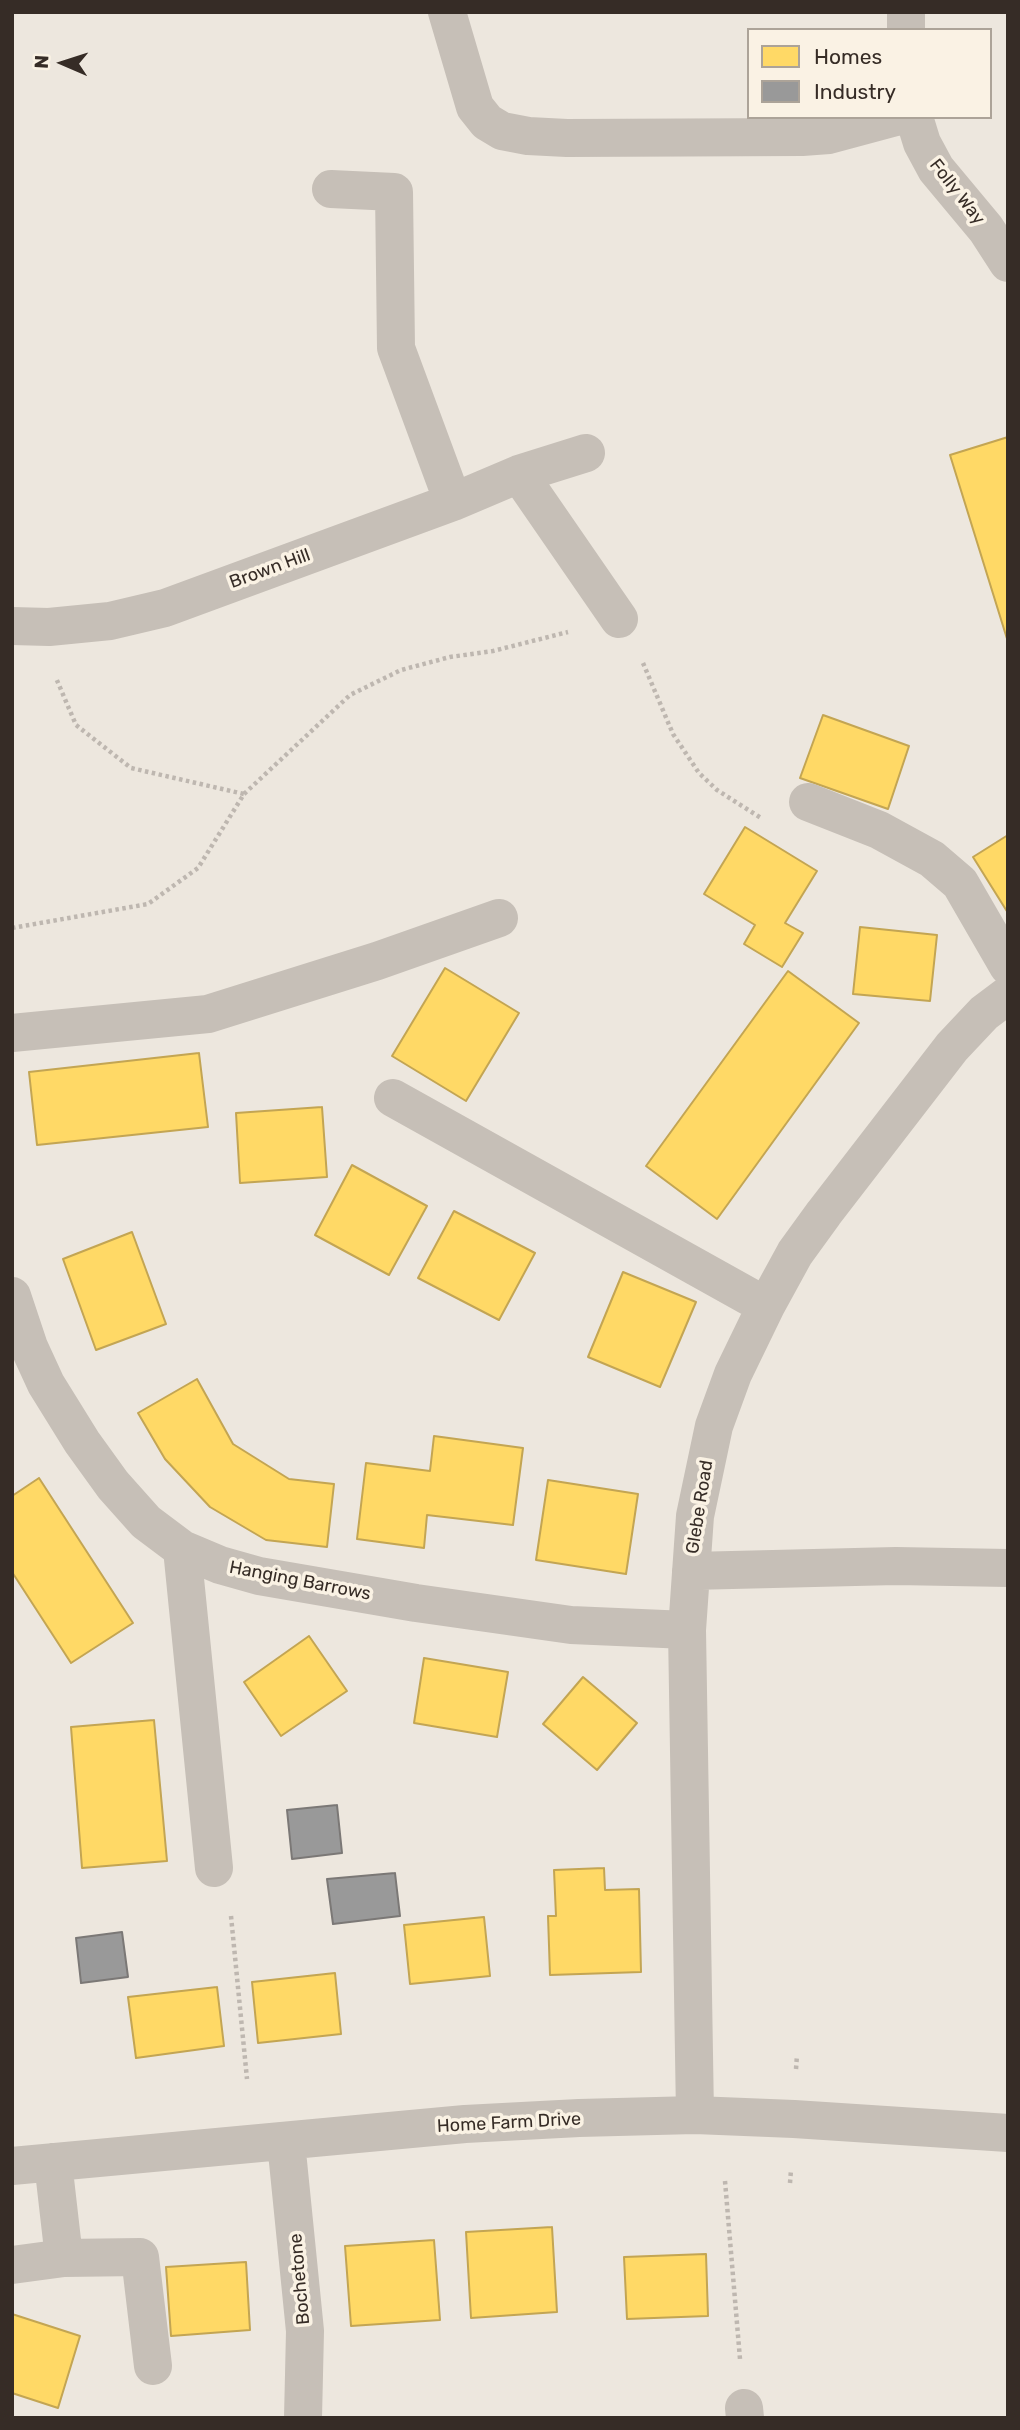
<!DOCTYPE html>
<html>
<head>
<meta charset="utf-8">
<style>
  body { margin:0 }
  #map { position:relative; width:1020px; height:2430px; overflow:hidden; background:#ede7de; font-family:Rubik,sans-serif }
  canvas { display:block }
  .frame { position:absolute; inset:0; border:14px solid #362c26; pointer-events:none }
  .legend { position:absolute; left:747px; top:28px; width:245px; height:91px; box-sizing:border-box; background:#faf2e4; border:2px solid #aca398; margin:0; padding:9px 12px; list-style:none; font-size:21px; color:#362c26 }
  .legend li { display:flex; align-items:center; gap:14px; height:35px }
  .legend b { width:35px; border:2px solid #aca398 }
  .north { position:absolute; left:28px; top:28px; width:70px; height:70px; -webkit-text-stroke:5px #faf2e4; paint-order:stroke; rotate:273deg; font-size:19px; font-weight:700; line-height:28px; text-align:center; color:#362c26 }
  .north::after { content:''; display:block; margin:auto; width:24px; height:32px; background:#362c26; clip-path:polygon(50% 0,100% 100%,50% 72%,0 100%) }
</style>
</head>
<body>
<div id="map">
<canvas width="1020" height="2430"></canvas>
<div class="frame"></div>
<ul class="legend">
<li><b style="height:19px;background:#ffd966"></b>Homes</li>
<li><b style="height:19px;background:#999"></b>Industry</li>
</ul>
<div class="north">N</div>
</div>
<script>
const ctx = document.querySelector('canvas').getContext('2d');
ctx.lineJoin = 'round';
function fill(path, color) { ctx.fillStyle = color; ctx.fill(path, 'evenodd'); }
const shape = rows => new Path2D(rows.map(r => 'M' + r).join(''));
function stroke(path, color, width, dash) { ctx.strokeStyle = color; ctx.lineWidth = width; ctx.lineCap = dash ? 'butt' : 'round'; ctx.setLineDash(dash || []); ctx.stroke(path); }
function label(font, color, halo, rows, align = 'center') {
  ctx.font = font + ' Rubik,sans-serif'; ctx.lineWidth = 7; ctx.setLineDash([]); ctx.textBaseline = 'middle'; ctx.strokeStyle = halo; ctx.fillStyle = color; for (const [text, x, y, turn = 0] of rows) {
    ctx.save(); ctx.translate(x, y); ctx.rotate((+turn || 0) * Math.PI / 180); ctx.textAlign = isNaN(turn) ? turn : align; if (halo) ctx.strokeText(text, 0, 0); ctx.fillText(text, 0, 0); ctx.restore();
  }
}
const homes = shape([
  [1008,437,1008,642,950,455,1008,437],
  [823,715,909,746,888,809,800,778,823,715],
  [745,827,817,871,785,923,803,933,782,967,744,944,755,925,704,894,745,827],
  [1008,835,1008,913,973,857,1008,835],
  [860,927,937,935,930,1001,853,994,860,927],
  [445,968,519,1013,466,1101,392,1056,445,968],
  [788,971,859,1023,717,1219,646,1166,788,971],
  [199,1053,208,1127,37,1145,29,1072,199,1053],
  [322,1107,327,1177,240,1183,236,1113,322,1107],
  [352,1165,427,1206,389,1275,315,1235,352,1165],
  [454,1211,535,1253,499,1320,418,1278,454,1211],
  [132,1232,166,1324,96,1350,63,1259,132,1232],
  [623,1272,696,1302,660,1387,588,1357,623,1272],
  [197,1379,233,1444,289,1479,334,1484,327,1547,266,1540,210,1507,165,1459,138,1413,197,1379],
  [434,1436,523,1448,513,1525,427,1515,424,1548,357,1539,366,1463,430,1471,434,1436],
  [39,1478,133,1623,71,1663,12,1572,12,1496,39,1478],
  [548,1480,638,1494,626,1574,536,1560,548,1480],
  [309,1636,347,1691,281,1736,244,1682,309,1636],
  [424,1658,508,1672,497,1737,414,1723,424,1658],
  [583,1677,637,1723,597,1770,543,1724,583,1677],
  [154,1720,167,1861,82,1868,71,1727,154,1720],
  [604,1868,605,1890,639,1889,641,1972,550,1975,548,1916,556,1916,554,1870,604,1868],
  [484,1917,490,1976,410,1984,404,1925,484,1917],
  [335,1973,341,2034,258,2043,252,1982,335,1973],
  [217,1987,224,2046,136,2058,128,1997,217,1987],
  [552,2227,557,2312,471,2318,466,2232,552,2227],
  [434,2240,440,2320,351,2326,345,2246,434,2240],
  [706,2254,708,2316,627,2319,624,2257,706,2254],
  [246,2262,250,2330,171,2336,166,2267,246,2262],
  [12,2314,80,2336,58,2408,12,2393,12,2314]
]);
const industry = shape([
  [337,1805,342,1853,292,1859,287,1810,337,1805],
  [395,1873,400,1916,333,1924,327,1879,395,1873],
  [122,1932,128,1977,81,1983,76,1938,122,1932]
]);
const path = shape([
  [643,663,673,734,699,773,717,790,761,818],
  [244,794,350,695,401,670,450,657,493,651,568,632],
  [12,928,148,904,198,868,244,794,131,768,76,725,56,678],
  [231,1916,247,2079],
  [796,2069,797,2055],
  [725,2181,740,2359],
  [790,2183,791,2170]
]);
const minor = shape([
  [447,12,475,107,487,122,502,131,528,136,567,138,802,137,829,135,896,117],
  [906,12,906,30],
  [914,117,922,143,936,169,986,229,1008,263],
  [331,189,394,192,396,348,453,502],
  [519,474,619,619],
  [12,626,49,627,110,621,165,608,453,502,519,474,586,453],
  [808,802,879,830,932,859,960,883,1008,966],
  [12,1033,208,1014,377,961,499,918],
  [393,1098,766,1306],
  [12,1296,29,1347,46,1384,82,1442,113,1485,146,1522,182,1549,220,1565,259,1576,416,1603,571,1625,687,1630],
  [182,1549,214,1868],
  [691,1571,896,1566,1008,1568],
  [695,2115,687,1630,695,1516,714,1426,733,1374,766,1306,795,1253,824,1213,952,1047,984,1013,1008,995],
  [286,2142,305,2331,303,2418],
  [53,2162,64,2258],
  [12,2166,465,2124,579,2118,695,2115,794,2119,1008,2133],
  [12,2265,64,2258,140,2257,153,2366],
  [744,2408,745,2418]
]);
const streetNames = [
  ["Folly Way",957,192,52],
  ["Brown Hill",270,569,-20],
  ["Glebe Road",700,1507,-81],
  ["Hanging Barrows",300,1581,11],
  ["Home Farm Drive",509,2123,-3],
  ["Bochetone",300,2279,-95]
];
fill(homes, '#ffd966');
stroke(homes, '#c3a553', 2);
fill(industry, '#999');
stroke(industry, '#7b7876', 2);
stroke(path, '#beb7b0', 4.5, [3.5, 3.5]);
stroke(minor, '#c6bfb7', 38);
label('18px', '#362c26', '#faf2e4', streetNames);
</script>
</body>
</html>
